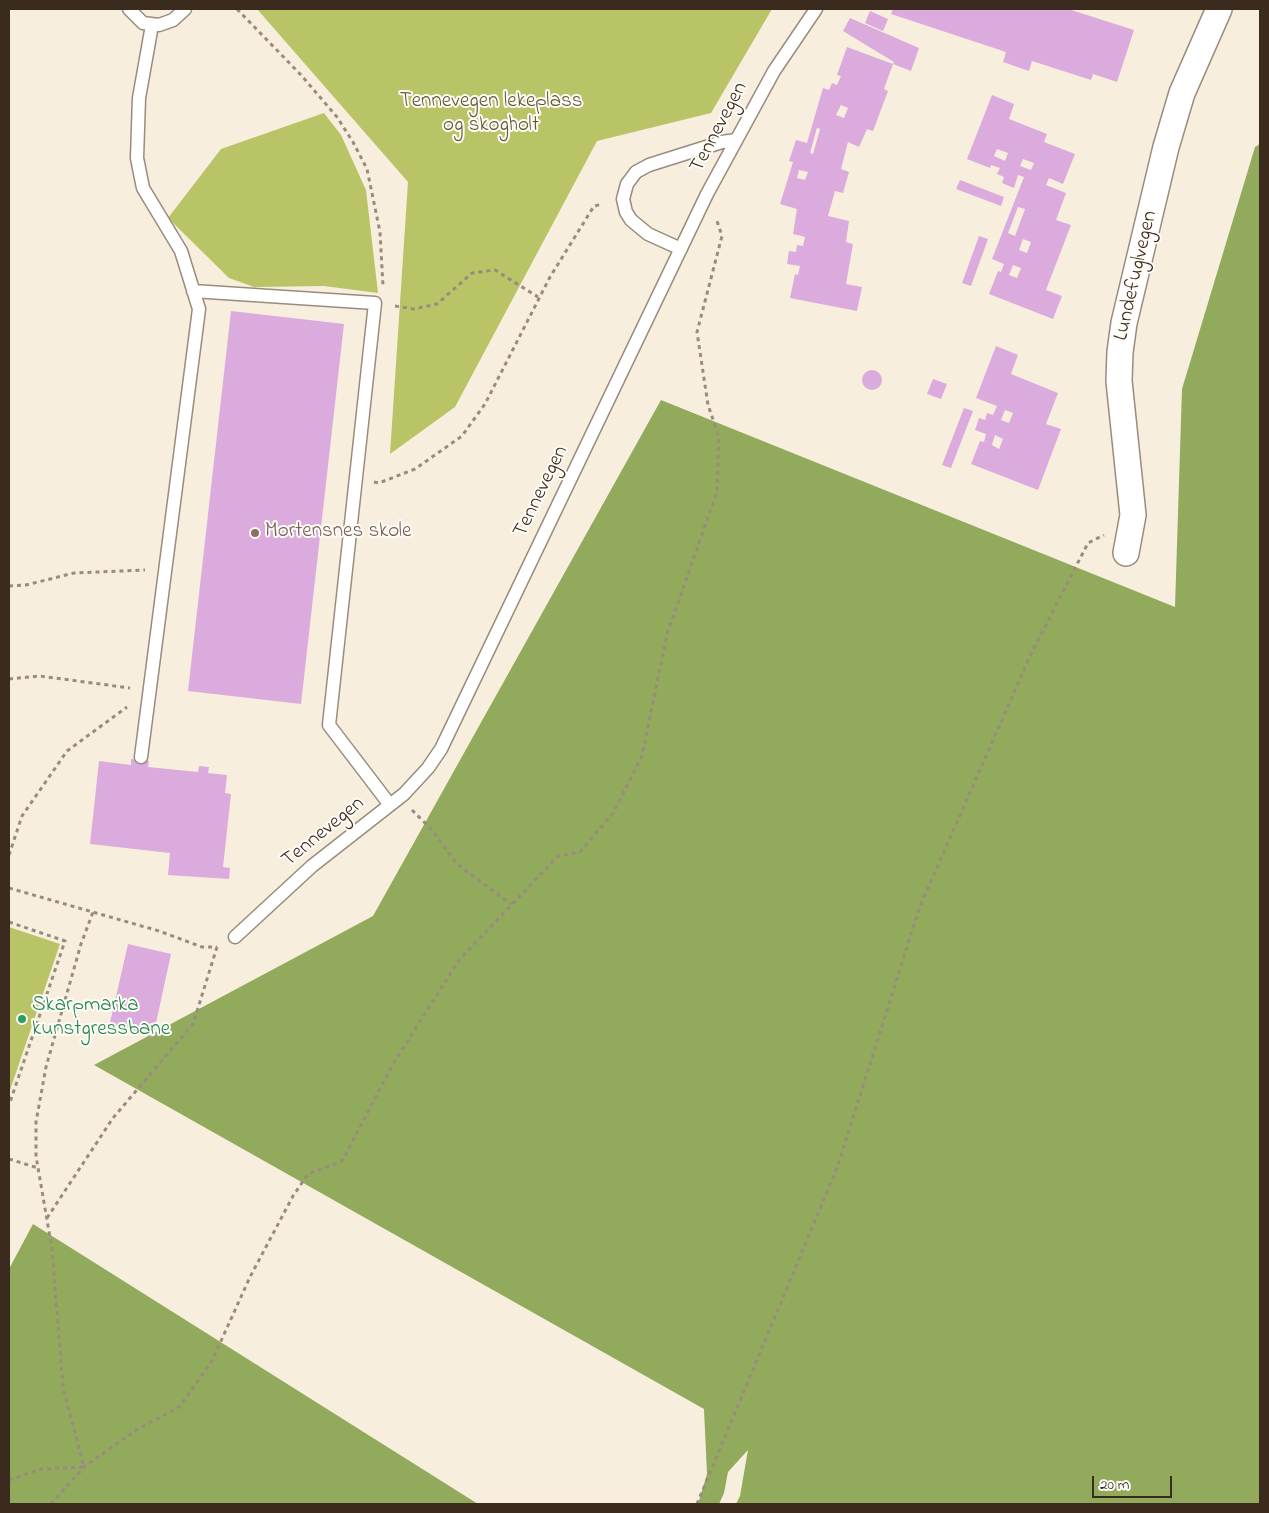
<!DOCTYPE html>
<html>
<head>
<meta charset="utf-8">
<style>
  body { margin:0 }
  #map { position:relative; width:1269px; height:1513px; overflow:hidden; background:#f7eedd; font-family:"Indie Flower",sans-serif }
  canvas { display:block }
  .frame { position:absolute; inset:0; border:10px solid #3b2a1e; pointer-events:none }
  .scale { position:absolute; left:1092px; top:1476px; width:80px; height:22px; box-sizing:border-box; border:2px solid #3b2a1e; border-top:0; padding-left:6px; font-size:15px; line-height:18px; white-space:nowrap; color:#3b2a1e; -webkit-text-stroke:4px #fdfcf7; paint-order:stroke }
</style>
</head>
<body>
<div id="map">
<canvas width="1269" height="1513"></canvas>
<div class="frame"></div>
<div class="scale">20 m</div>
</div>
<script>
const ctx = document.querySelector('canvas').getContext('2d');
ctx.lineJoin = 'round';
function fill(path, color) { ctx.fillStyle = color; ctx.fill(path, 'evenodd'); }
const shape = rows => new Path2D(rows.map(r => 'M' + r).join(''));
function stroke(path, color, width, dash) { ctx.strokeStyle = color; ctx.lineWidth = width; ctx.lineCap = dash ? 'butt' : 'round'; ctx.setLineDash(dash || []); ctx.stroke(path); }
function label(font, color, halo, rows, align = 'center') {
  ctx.font = font + ' "Indie Flower",sans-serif'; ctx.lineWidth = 4; ctx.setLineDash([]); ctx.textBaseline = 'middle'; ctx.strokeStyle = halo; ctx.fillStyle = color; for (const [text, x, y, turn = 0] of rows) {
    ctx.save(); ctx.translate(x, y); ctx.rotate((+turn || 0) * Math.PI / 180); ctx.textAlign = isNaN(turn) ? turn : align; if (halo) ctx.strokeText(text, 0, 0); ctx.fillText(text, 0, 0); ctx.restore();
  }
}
const green = shape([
  [257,9,772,9,711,113,597,141,455,407,390,454,408,182],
  [324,113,341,135,366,190,378,293,324,286,254,287,229,278,168,218,221,149],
  [9,927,60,944,9,1093]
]);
const forest = shape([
  [1260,144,1260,1504,736,1504,740,1496,748,1450,728,1472,724,1493,719,1504,698,1504,707,1474,704,1409,94,1065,373,916,661,400,1175,607,1182,389,1255,147],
  [33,1224,478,1504,9,1504,9,1269]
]);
const building = shape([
  [893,9,1068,9,1134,30,1117,82,1093,74,1091,80,1032,61,1029,71,1003,62,1006,52,891,14],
  [870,11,888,19,883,31,865,23],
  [850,18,919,48,911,71,893,64,884,89,888,91,873,131,867,129,859,147,848,142,841,169,849,172,843,193,835,191,828,216,849,221,846,242,853,244,846,284,862,287,857,311,790,298,795,274,798,275,800,266,787,264,789,251,796,252,797,245,803,246,805,237,793,234,797,209,780,204,793,162,789,161,796,140,807,143,823,88,829,90,832,83,837,85,841,76,837,75,847,47,893,64,894,62,843,31],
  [841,105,848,108,844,118,836,115],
  [817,128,820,129,813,154,810,153],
  [799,170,808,172,805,180,797,178],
  [992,95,1014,104,1009,119,1047,134,1044,142,1075,154,1063,184,1049,178,1046,185,1066,193,1056,220,1071,225,1046,290,1062,296,1053,319,989,294,998,271,1001,272,1004,264,992,259,1024,177,1018,175,1014,188,1002,183,1004,177,997,174,1000,168,991,165,990,168,967,159],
  [997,149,1008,153,1005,161,994,156],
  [1023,159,1034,163,1031,170,1020,166],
  [1018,207,1025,209,1015,236,1008,233],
  [1023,239,1031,242,1027,253,1019,250],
  [1013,265,1021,268,1017,278,1009,275],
  [960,180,1004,197,1001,206,956,189],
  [979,236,988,239,971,286,962,283],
  [231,311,344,324,301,704,188,691],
  [996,346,1018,355,1011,374,1058,393,1046,424,1061,429,1038,490,971,464,980,441,984,442,986,434,975,430,979,418,985,420,987,413,993,415,997,406,976,398],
  [1005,410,1013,413,1009,423,1001,420],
  [995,435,1003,439,999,449,992,445],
  '862 380a10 10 0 1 1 20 0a10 10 0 1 1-20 0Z',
  [933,379,947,384,941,399,927,394],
  [964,408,973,411,951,468,942,465],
  [131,759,149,761,148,767,198,772,199,766,209,767,208,773,227,775,225,793,231,794,223,867,230,868,229,879,168,875,170,853,90,844,99,761,131,765],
  [128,944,171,954,153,1037,109,1027]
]);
const path = shape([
  [237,9,301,75,337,117,353,142,367,169,380,232,383,286],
  [395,306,414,309,437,304,472,273,495,270,538,297],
  [374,482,379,483,415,469,462,436,485,404,550,277,594,206,603,204],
  [9,586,26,585,74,573,145,570],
  [9,679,40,676,130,688],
  [412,810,432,830,457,864,511,904],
  [9,855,22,816,67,751,127,707],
  [9,888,159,931,202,947,217,947],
  [9,922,65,941,9,1105],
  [9,1159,38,1168],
  [47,1218,113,1118,193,1024,217,947],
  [9,1480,40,1469,84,1467,63,1388,52,1249,36,1156,36,1122,46,1067,81,944,93,912],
  [51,1504,84,1467,136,1430,179,1407,211,1363,250,1277,293,1196,308,1174,342,1161,393,1064,459,960,558,856,580,852,613,813,642,756,667,634,717,492,719,437,708,405,697,332,722,236,717,221],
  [697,1504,837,1168,920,906,1031,654,1088,543,1104,535]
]);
const service = shape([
  [129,9,143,23,159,25,173,20,185,9],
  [681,249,648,234,631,220,626,212,623,199,627,184,636,172,649,165,722,142,736,140],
  [193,291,375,303,329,725,390,805],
  [141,757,199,309,181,251,143,188,137,158,139,98,152,25],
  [235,937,312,866,404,794,428,768,441,749,707,194,774,71,816,9]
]);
const minor = shape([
  [1126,553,1133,515,1119,381,1120,352,1124,323,1166,147,1182,93,1219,9]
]);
const markers = [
  [255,533,5,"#8d6e63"],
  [22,1019,5,"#2e9e5b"]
];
const parkNames = [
  ["Tennevegen lekeplass",491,103],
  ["og skogholt",491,127]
];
const streetNames = [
  ["Tennevegen",720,128,-62],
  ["Lundefuglvegen",1137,276,-77],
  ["Tennevegen",542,492,-64],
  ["Tennevegen",324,833,-39]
];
const educationNames = [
  ["Mortensnes skole",265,533]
];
const leisureNames = [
  ["Skarpmarka",32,1007],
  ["kunstgressbane",32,1031]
];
fill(green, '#b9c466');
fill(forest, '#92aa5b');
fill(building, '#dcabde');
stroke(service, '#998c7e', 15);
stroke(minor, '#998c7e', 28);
stroke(path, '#998c7e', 3, [4, 4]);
stroke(service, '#fff', 12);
stroke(minor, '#fff', 25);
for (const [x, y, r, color] of markers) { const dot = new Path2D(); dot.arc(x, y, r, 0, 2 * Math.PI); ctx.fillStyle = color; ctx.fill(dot); stroke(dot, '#fdfcf7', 2); }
label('21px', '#615834', '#fdfcf7', parkNames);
label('21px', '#3b2a1e', '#fdfcf7', streetNames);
label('21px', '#785e54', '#fdfcf7', educationNames, 'left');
label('21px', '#27864d', '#fdfcf7', leisureNames, 'left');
</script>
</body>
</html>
